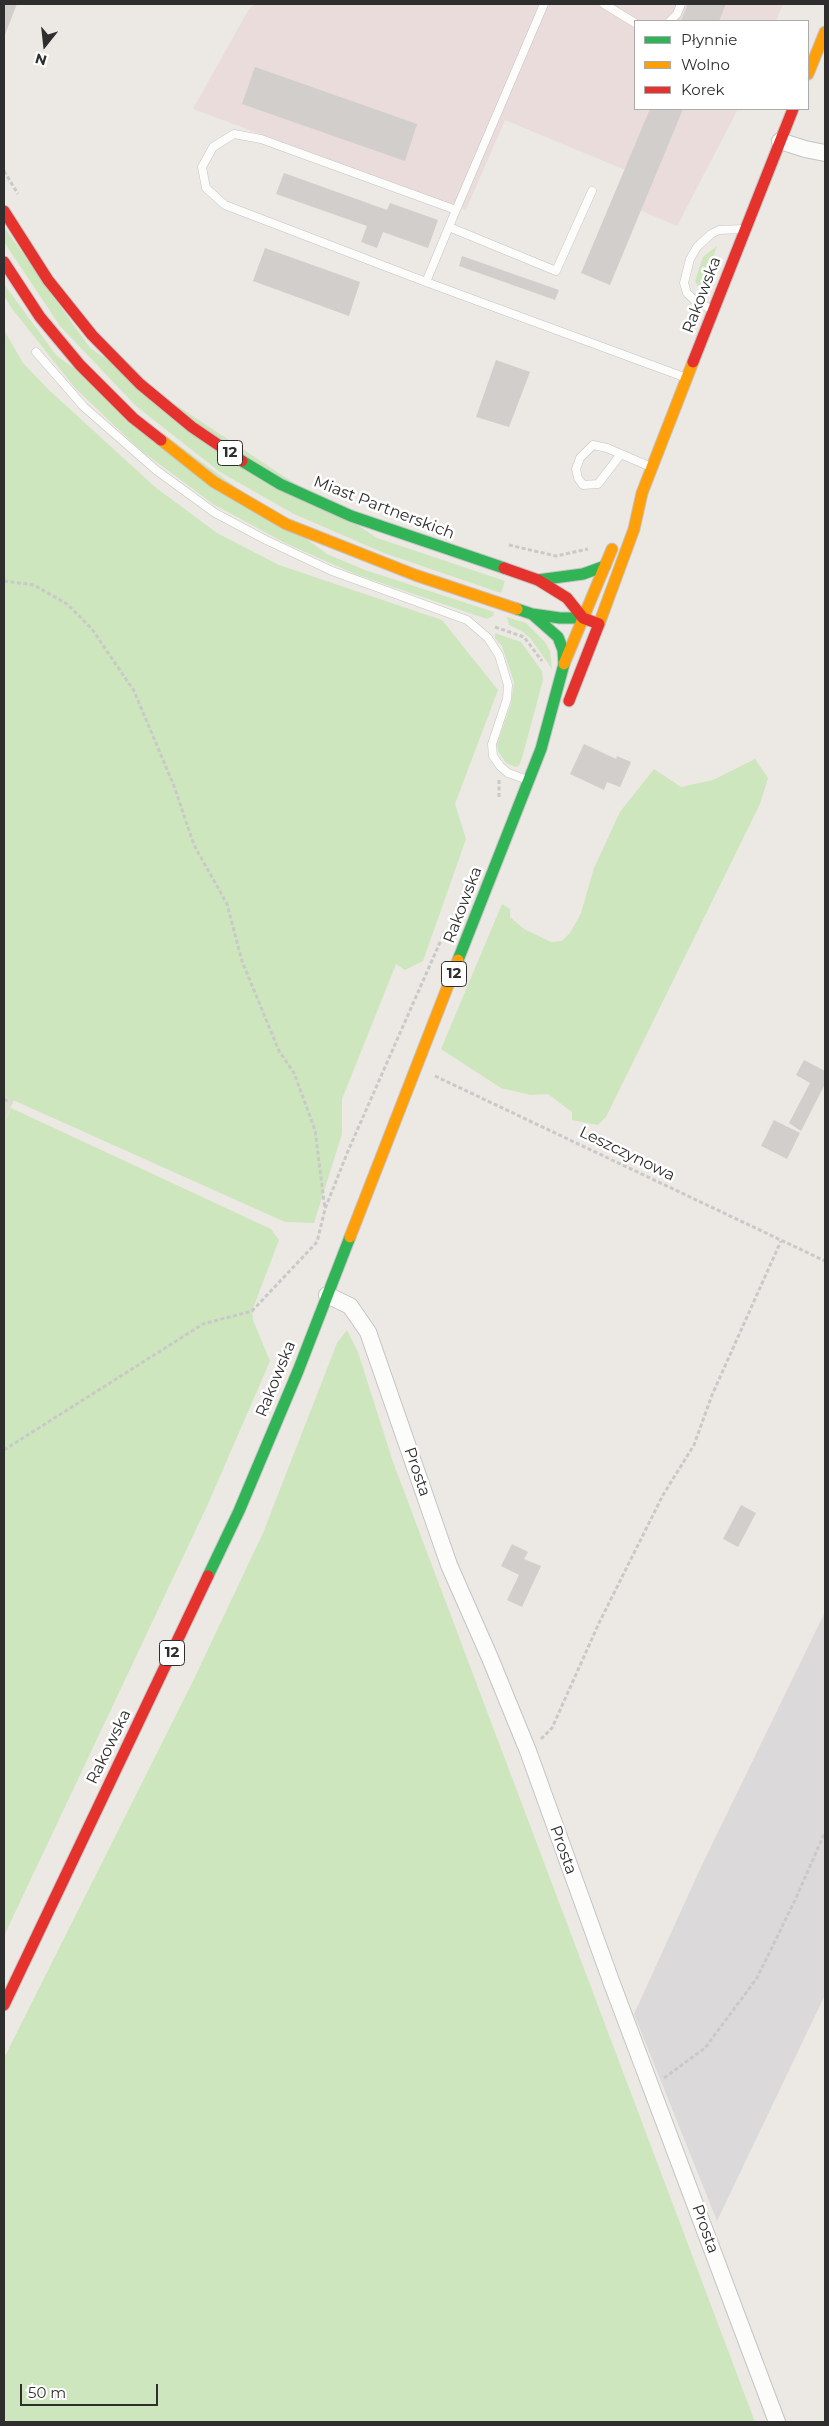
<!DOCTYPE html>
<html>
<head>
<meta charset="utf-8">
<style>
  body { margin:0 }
  #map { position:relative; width:829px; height:2426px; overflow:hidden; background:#ece8e4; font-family:Montserrat,sans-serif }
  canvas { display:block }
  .frame { position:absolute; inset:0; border:5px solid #2e2e2e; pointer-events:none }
  .legend { position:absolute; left:634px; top:20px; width:175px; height:90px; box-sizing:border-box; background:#fff; border:1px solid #ababab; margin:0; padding:6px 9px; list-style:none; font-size:15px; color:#2e2e2e }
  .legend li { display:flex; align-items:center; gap:10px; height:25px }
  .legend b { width:25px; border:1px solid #ababab }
  .north { position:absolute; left:20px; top:20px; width:50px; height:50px; -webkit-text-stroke:4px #fff; paint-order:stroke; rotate:196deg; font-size:14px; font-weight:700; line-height:20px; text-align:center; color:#2e2e2e }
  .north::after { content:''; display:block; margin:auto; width:18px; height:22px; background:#2e2e2e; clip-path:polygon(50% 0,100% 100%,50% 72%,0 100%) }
  .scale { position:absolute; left:20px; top:2384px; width:138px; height:22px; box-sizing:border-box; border:2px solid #2e2e2e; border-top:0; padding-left:6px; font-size:15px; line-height:18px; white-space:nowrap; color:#2e2e2e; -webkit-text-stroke:4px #fff; paint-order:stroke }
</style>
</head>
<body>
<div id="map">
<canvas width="829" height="2426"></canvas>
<div class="frame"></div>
<ul class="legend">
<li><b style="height:6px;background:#30b455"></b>Płynnie</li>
<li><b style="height:6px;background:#ff9f0a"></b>Wolno</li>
<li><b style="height:6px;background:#e5322d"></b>Korek</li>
</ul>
<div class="north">N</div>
<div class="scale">50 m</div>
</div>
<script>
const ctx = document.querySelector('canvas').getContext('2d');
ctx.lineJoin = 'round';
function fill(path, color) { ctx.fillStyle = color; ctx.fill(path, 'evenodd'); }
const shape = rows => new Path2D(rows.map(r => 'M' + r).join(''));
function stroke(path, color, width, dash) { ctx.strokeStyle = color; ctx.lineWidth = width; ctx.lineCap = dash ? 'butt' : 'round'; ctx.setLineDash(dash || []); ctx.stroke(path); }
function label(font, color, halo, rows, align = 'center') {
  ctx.font = font + ' Montserrat,sans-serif'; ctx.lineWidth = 5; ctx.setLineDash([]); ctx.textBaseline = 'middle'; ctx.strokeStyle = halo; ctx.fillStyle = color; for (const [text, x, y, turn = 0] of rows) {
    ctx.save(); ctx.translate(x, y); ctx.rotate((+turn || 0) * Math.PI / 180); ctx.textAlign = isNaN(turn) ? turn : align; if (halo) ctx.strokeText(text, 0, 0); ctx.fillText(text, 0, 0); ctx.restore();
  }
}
const industrial = shape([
  [825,1612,825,1995,717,2221,634,2014,701,1867]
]);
const medical = shape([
  [255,4,783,4,776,21,635,21,635,109,738,109,677,226,623,203,635,174,505,120,466,210,193,109,249,9]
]);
const green = shape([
  [4,227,90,348,377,538,505,581,501,593,384,553,294,514,220,472,136,406,60,326,4,242],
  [717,246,702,287,698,286,695,281,703,257],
  [4,284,56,355,327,554,365,570,494,612,493,616,487,619,355,574,285,543,213,504,139,449,75,388,13,310,4,296],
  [4,330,23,363,49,390,155,487,217,533,279,565,442,620,498,690,455,804,466,839,423,961,405,970,396,964,342,1099,342,1134,314,1223,285,1222,4,1096],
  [507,617,526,623,545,642,550,651,552,669,531,639,522,631,509,625],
  [495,633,521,642,542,671,543,680,522,758,519,766,515,767,506,763,498,751,497,744,511,704,514,682,502,646,495,638],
  [755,759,768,778,760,804,606,1117,598,1125,572,1120,572,1112,548,1094,531,1095,501,1088,441,1049,502,904,510,909,510,917,524,929,551,942,562,941,570,933,581,913,594,868,620,812,654,769,681,787,713,780],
  [11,1108,271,1229,279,1240,252,1311,253,1320,270,1361,208,1504,4,1936,4,1123],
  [347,1330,358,1352,393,1462,755,2422,4,2422,4,2058,193,1681,263,1533,337,1343]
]);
const cemetery = shape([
  [4,1096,14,1100,4,1123]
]);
const building = shape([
  [4,4,17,4,4,37],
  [688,4,726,4,719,21,681,21],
  [255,67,417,124,405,161,242,104],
  [650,109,683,109,610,285,581,273],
  [284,173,387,210,390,203,438,220,428,248,383,232,377,248,361,242,367,226,276,194],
  [265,248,360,282,349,316,253,281],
  [462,256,559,290,555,300,459,266],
  [496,360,530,372,509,427,476,417],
  [584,744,616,759,617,756,631,762,620,787,607,782,604,790,570,774],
  [804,1060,825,1071,825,1084,801,1131,789,1123,810,1083,796,1075],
  [774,1120,800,1133,787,1159,761,1146],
  [741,1505,756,1513,738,1547,723,1539],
  [512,1544,528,1552,524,1559,541,1566,522,1607,507,1600,519,1575,501,1566]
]);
const path = shape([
  [4,171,18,194],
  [509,545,556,556,588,549],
  [4,581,34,585,67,604,92,629,134,691,174,786,194,845,227,904,242,961,279,1051,294,1073,315,1130,325,1209],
  [495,627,524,637,542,661],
  [499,780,499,797],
  [435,1076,825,1261],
  [4,1099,8,1102],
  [4,1450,203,1324,252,1311,317,1242,325,1209,348,1151,445,931],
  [541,1739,552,1728,599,1623,663,1495,694,1445,712,1395,781,1241],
  [664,2078,705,2048,757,1978,796,1898,825,1832]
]);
const lane = shape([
  [604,4,635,23],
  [670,21,677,14,681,4],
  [456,210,544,4],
  [449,227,556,271,592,191],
  [426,282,225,205,206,188,202,167,213,147,234,134,261,139,456,210,426,282,684,377],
  [711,309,695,301,687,293,684,283,690,259,697,247,711,234,719,230,743,229],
  [36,352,84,407,156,470,215,513,266,540,332,571,467,620,488,638,499,655,508,685,507,699,492,744,493,756,500,766,508,773,525,779],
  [621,454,598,484,583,485,578,478,576,469,580,458,593,445,607,448,651,467]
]);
const street = shape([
  [780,141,805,149,825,153],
  [327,1295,350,1306,368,1332,449,1565,490,1658,528,1751,611,1981,777,2422]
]);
const fast = shape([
  [242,461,280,484,351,516,504,568],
  [538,580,583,574,605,566],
  [532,614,560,618,583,618],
  [458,960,541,749,564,664,563,650,558,637,532,614,517,609],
  [208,1576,239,1511,298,1371,350,1237]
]);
const slow = shape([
  [808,74,825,32],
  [161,440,214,482,286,524,415,575,517,609],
  [599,624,634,529,642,493,693,362],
  [564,664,612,549],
  [350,1237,458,960]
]);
const jam = shape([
  [4,211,48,280,92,335,140,384,192,427,242,461],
  [4,262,40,317,80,365,133,418,161,440],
  [693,362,793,109],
  [504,568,538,580,567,598,583,618,599,624,569,701],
  [4,2005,208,1576]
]);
const shields = [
  [230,453,25],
  [454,974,25],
  [172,1653,25]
];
const shieldNames = [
  ["12",230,453],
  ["12",454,974],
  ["12",172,1653]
];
const streetNames = [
  ["Rakowska",702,295,-69],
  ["Miast Partnerskich",384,508,21],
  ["Rakowska",463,905,-69],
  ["Leszczynowa",627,1154,26],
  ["Rakowska",276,1379,-68],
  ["Prosta",417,1472,71],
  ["Rakowska",109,1747,-64],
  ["Prosta",563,1850,70],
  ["Prosta",705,2229,70]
];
fill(industrial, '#dcd9db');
fill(medical, '#e9dcdb');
fill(green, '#cee6be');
fill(cemetery, '#d8e0cc');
fill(building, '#d1cecb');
stroke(lane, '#c5c4c5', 9);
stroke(street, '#c5c4c5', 18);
stroke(fast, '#c5c4c5', 13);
stroke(slow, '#c5c4c5', 13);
stroke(jam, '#c5c4c5', 13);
stroke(path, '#c9c9c8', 3, [4, 2.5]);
stroke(lane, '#fcfcfb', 8);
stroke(street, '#fcfcfb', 16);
stroke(fast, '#30b455', 11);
stroke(slow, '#ff9f0a', 11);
stroke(jam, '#e5322d', 11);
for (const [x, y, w] of shields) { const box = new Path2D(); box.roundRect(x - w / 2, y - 12.5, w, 25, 4); ctx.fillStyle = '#fff'; ctx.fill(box); stroke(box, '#2e2e2e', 1); }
label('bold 15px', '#2e2e2e', null, shieldNames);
label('16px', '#2e2e2e', '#fff', streetNames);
</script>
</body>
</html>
